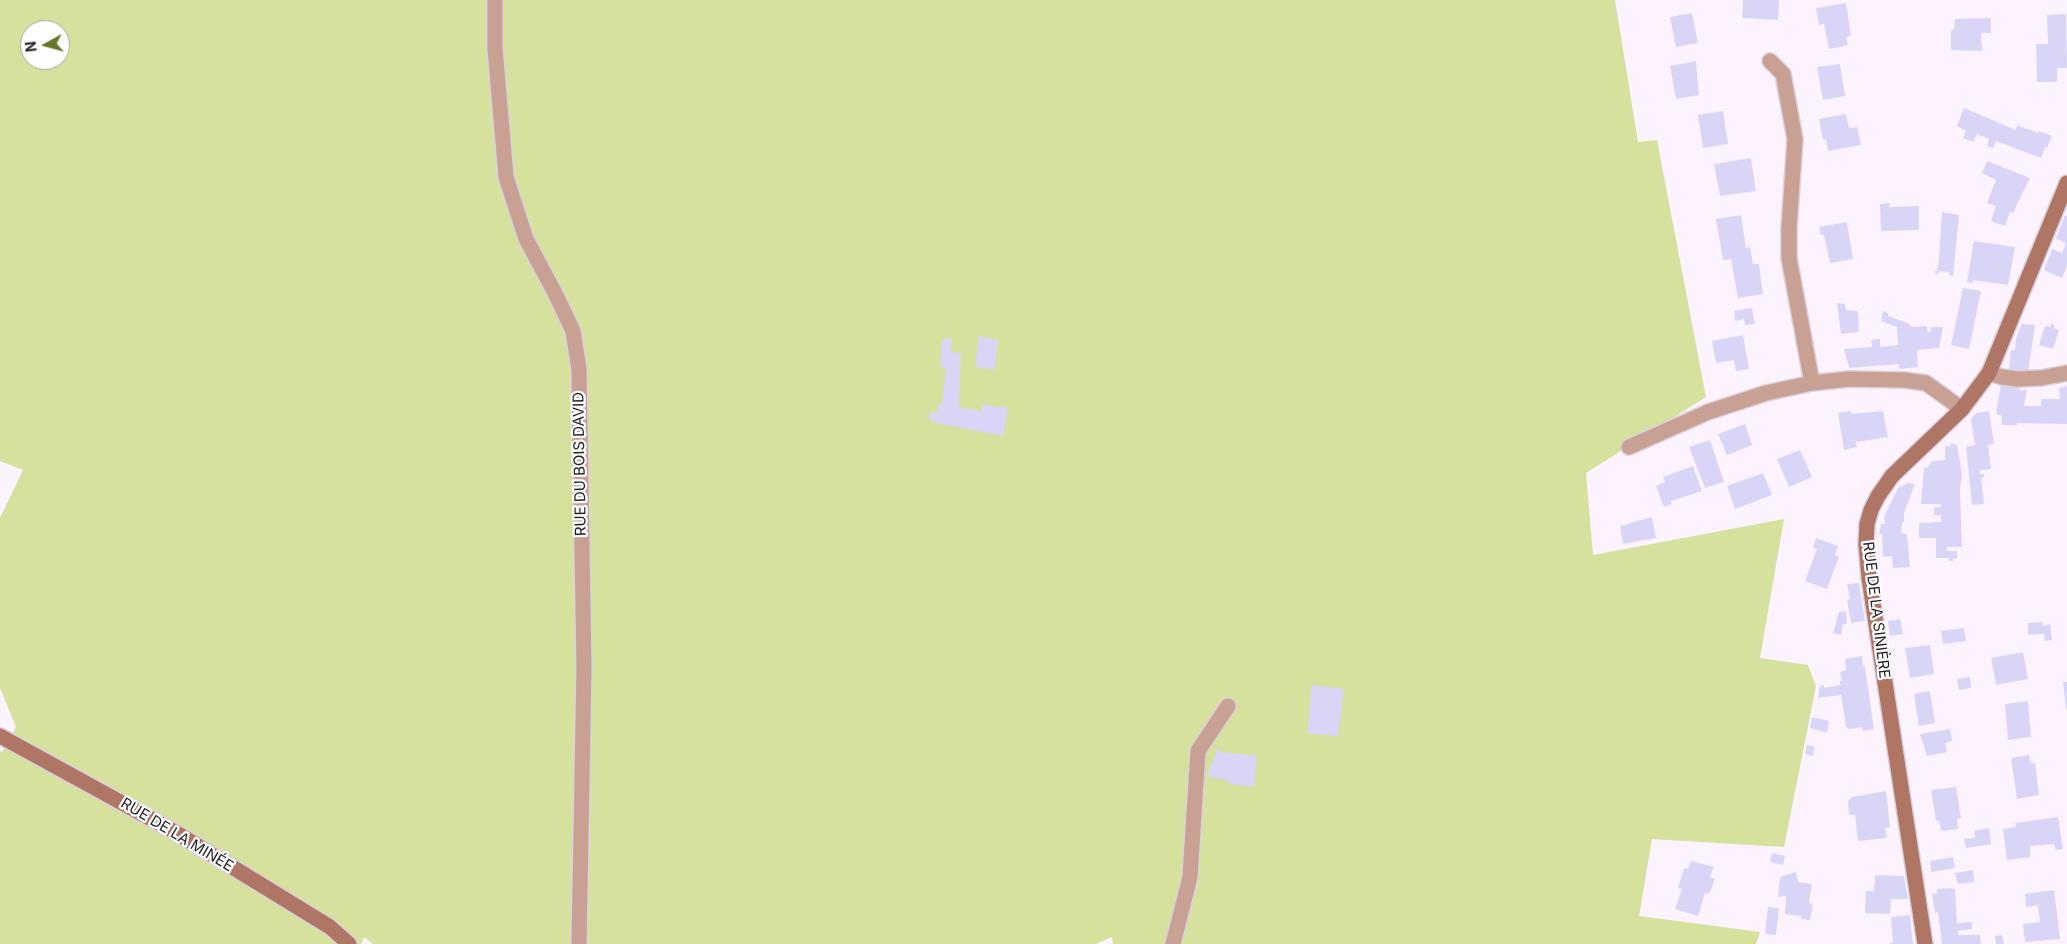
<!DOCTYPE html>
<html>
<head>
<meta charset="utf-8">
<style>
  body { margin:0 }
  #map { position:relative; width:2067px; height:944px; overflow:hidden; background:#fdf3ff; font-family:Inter,sans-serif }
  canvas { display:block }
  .north { position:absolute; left:20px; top:20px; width:50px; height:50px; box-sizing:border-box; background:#fff; border:1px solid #a7a5a7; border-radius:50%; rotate:263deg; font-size:14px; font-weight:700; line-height:20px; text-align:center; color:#231d24 }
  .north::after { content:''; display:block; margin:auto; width:18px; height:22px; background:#647827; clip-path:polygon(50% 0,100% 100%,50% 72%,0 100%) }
</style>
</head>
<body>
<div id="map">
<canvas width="2067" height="944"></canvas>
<div class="north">N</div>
</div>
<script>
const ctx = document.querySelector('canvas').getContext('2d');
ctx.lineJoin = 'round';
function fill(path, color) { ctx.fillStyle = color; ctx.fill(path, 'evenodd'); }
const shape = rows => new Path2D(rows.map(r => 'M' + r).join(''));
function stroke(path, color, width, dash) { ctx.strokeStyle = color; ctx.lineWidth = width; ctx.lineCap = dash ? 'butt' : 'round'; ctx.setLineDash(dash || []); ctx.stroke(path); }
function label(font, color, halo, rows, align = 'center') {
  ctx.font = font + ' Inter,sans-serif'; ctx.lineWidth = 4.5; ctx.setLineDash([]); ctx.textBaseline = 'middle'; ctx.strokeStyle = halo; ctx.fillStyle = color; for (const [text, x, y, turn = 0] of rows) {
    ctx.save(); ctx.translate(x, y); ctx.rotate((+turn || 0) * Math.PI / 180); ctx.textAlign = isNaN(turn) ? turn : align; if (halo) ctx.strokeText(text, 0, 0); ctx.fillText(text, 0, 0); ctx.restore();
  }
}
const green = shape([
  [0,0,1615,0,1638,142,1657,140,1706,397,1586,473,1593,555,1784,519,1760,658,1808,665,1816,686,1784,847,1652,839,1639,916,1760,932,1756,944,1113,944,1112,937,1096,944,373,944,364,937,361,944,0,944,0,751,2,752,16,727,0,688,0,518,23,470,0,461],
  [30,30,60,30,60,60,30,60]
]);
const building = shape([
  [1743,0,1779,0,1778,20,1742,18],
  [1846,3,1851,36,1846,37,1848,45,1829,49,1824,24,1819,25,1816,8],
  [1692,13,1698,43,1676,47,1670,17],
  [2066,14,2067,68,2057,68,2057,82,2037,82,2036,44,2048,44,2047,15],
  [1991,18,1991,33,1981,33,1982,51,1951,50,1951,30,1954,30,1955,19],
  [1696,61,1699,95,1676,99,1670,66],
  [1840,64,1845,96,1823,100,1817,67],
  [1964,108,2016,130,2017,125,2038,133,2039,131,2052,136,2047,148,2045,147,2041,158,1996,141,1993,148,1987,146,1989,139,1977,134,1973,142,1963,138,1966,131,1957,126],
  [1723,111,1728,144,1703,148,1698,115],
  [1846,114,1849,128,1857,127,1861,145,1828,151,1826,139,1823,140,1819,119],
  [1751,158,1756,191,1720,196,1714,164],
  [1987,161,2030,178,2013,213,2010,212,2005,226,1991,221,1996,206,1987,203,1996,180,1982,173],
  [1890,203,1889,207,1919,206,1919,230,1881,231,1880,204],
  [1942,212,1959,215,1953,276,1949,275,1949,272,1939,271,1938,274,1935,274,1935,271,1937,271,1939,258],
  [1741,215,1746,248,1750,247,1753,264,1759,264,1763,294,1738,298,1731,259,1723,260,1716,219],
  [2065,215,2067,216,2067,266,2062,278,2044,270,2052,249,2062,253,2066,243,2056,239],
  [1847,222,1853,259,1830,263,1824,235,1821,235,1819,227],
  [1974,241,2015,247,2008,285,1973,280,1973,283,1967,282],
  [1963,288,1981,291,1969,349,1951,345],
  [1837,303,1845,304,1846,310,1858,311,1859,332,1841,334],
  [1752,308,1755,324,1745,325,1744,319,1735,321,1734,311],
  [1883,311,1888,313,1888,316,1910,324,1911,327,1927,326,1928,332,1930,332,1931,327,1943,327,1939,348,1917,350,1918,367,1899,369,1899,364,1849,368,1844,349,1872,347,1871,340,1880,339,1880,347,1898,345,1897,327,1881,321],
  [2051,323,2054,325,2054,328,2059,330,2053,349,2039,345,2045,326,2050,327],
  [2022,324,2035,325,2028,372,2009,370,2011,350,2015,350,2016,338],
  [1743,335,1749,369,1736,371,1734,360,1716,363,1712,341],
  [979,336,998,340,995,370,975,367],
  [942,338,952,339,951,352,961,353,959,407,982,411,982,404,1008,408,1003,436,936,423,936,420,932,421,929,419,929,414,932,412,937,413,938,404,942,404,946,368,940,367],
  [2001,384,2020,389,2020,391,2027,390,2024,406,2041,406,2041,399,2060,399,2059,388,2067,386,2067,424,2017,423,2017,425,2002,425,2002,416,1996,414],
  [1851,411,1851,414,1883,411,1888,437,1856,442,1857,447,1844,450,1838,413],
  [1989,411,1994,444,1988,445,1991,469,1980,470,1980,474,1984,474,1984,477,1981,478,1984,504,1972,505,1966,447,1975,445,1971,419,1976,413],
  [1745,424,1752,445,1727,455,1718,434],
  [1710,440,1724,482,1705,488,1689,447],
  [1951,443,1957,445,1962,474,1960,489,1962,547,1947,547,1947,551,1957,551,1957,559,1953,558,1953,561,1949,561,1949,558,1936,558,1936,538,1919,538,1919,523,1941,522,1941,515,1934,515,1934,507,1941,507,1940,504,1921,504,1924,468,1928,467,1932,461,1945,460,1945,446,1951,446],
  [1800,450,1812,477,1789,487,1777,459],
  [1693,466,1702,491,1671,501,1672,504,1664,507,1656,486,1665,482,1663,477],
  [1763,473,1772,495,1735,509,1727,486],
  [1908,483,1915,484,1904,513,1904,522,1902,522,1901,533,1907,534,1910,567,1893,568,1892,556,1883,557,1882,534,1879,534,1881,524,1885,524,1884,517,1898,488],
  [1652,517,1656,538,1623,544,1620,526],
  [1816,538,1838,546,1835,555,1839,557,1827,589,1805,581,1817,549,1813,548],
  [1859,583,1865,621,1851,623,1847,600,1850,599,1847,584],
  [1846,611,1847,624,1843,624,1841,635,1833,633,1839,612],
  [1900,619,1903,634,1890,636,1888,621],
  [2042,622,2043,626,2050,624,2052,640,2045,641,2044,634,2028,635,2028,623],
  [1964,628,1966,641,1943,644,1941,631],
  [1930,645,1934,674,1910,678,1905,648],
  [2023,652,2028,679,1996,685,1991,658],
  [1862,656,1863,667,1865,667,1874,729,1863,731,1862,727,1849,729,1846,726,1841,695,1818,698,1820,686,1824,685,1824,688,1840,685,1840,681,1842,681,1840,672,1846,670,1845,659],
  [1970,677,1971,688,1959,690,1957,679],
  [2063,682,2067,682,2067,709,2066,709],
  [1312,685,1344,689,1338,736,1307,733],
  [1930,691,1935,723,1919,726,1914,694],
  [2028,701,2031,737,2008,740,2005,704],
  [1812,717,1829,721,1827,733,1810,728],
  [1950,729,1952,741,1945,743,1947,752,1927,756,1920,734],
  [1807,745,1815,747,1813,756,1805,754],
  [1217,750,1221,750,1221,752,1257,756,1254,787,1229,784,1230,781,1207,776],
  [2029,755,2031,763,2035,763,2039,795,2017,799,2011,758],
  [1956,787,1961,818,1957,819,1958,829,1941,831,1939,821,1936,821,1931,790],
  [1886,791,1890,827,1885,828,1887,838,1858,841,1855,815,1849,815,1848,801,1852,797],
  [2058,817,2063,849,2056,850,2054,844,2030,846,2030,857,2007,860,2003,829,2016,827,2015,823],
  [1989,828,1991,844,1966,848,1964,839,1975,838,1974,831],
  [1772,853,1785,856,1783,865,1770,862],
  [1953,857,1955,868,1931,872,1930,861],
  [1691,861,1714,867,1710,877,1715,879,1709,894,1705,893,1698,916,1675,909,1682,889,1678,888,1684,868,1688,869],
  [1973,870,1974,882,1958,884,1955,873],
  [1796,872,1798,882,1812,884,1809,903,1813,905,1810,920,1801,919,1801,916,1785,914,1786,896,1778,897,1780,877],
  [1875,875,1904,876,1908,899,1891,899,1890,914,1865,913,1866,891,1874,891],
  [1950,888,1955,889,1957,923,1972,922,1972,929,1958,931,1958,935,1980,935,1981,944,1942,944,1938,912,1935,913,1932,893,1937,894,1937,889],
  [2054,890,2060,939,2025,942,2023,924,2040,922,2038,905,2026,907,2025,894],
  [1768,907,1779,908,1776,935,1765,934],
  [1910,915,1913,944,1889,944,1893,942,1891,917],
  [2002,935,2004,944,1996,944,1995,936]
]);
const street = shape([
  [495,0,495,48,506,177,526,239,556,295,573,331,579,369,584,667,579,944],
  [1770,61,1783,74,1795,139,1789,228,1789,258,1812,383],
  [1989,373,2002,377,2017,379,2041,378,2067,373],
  [1629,447,1708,412,1766,393,1812,383,1849,379,1904,380,1926,383,1962,409],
  [1173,944,1190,877,1198,751,1228,706]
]);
const secondary = shape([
  [0,736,175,832,330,927,349,944],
  [1925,944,1869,578,1866,544,1867,524,1871,510,1878,496,1892,476,1962,409,1989,373,2067,183]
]);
const streetNames = [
  ["RUE DU BOIS DAVID",580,464,-91],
  ["RUE DE LA SINIÈRE",1876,610,83],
  ["RUE DE LA MINÉE",177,835,31]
];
fill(green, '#d5e19d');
fill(building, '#d9d5f6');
stroke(street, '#dad1dc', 18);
stroke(secondary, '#dad1dc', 18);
stroke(street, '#c8a194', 15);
stroke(secondary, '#af7665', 15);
label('15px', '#231d24', '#fff', streetNames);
</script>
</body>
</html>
